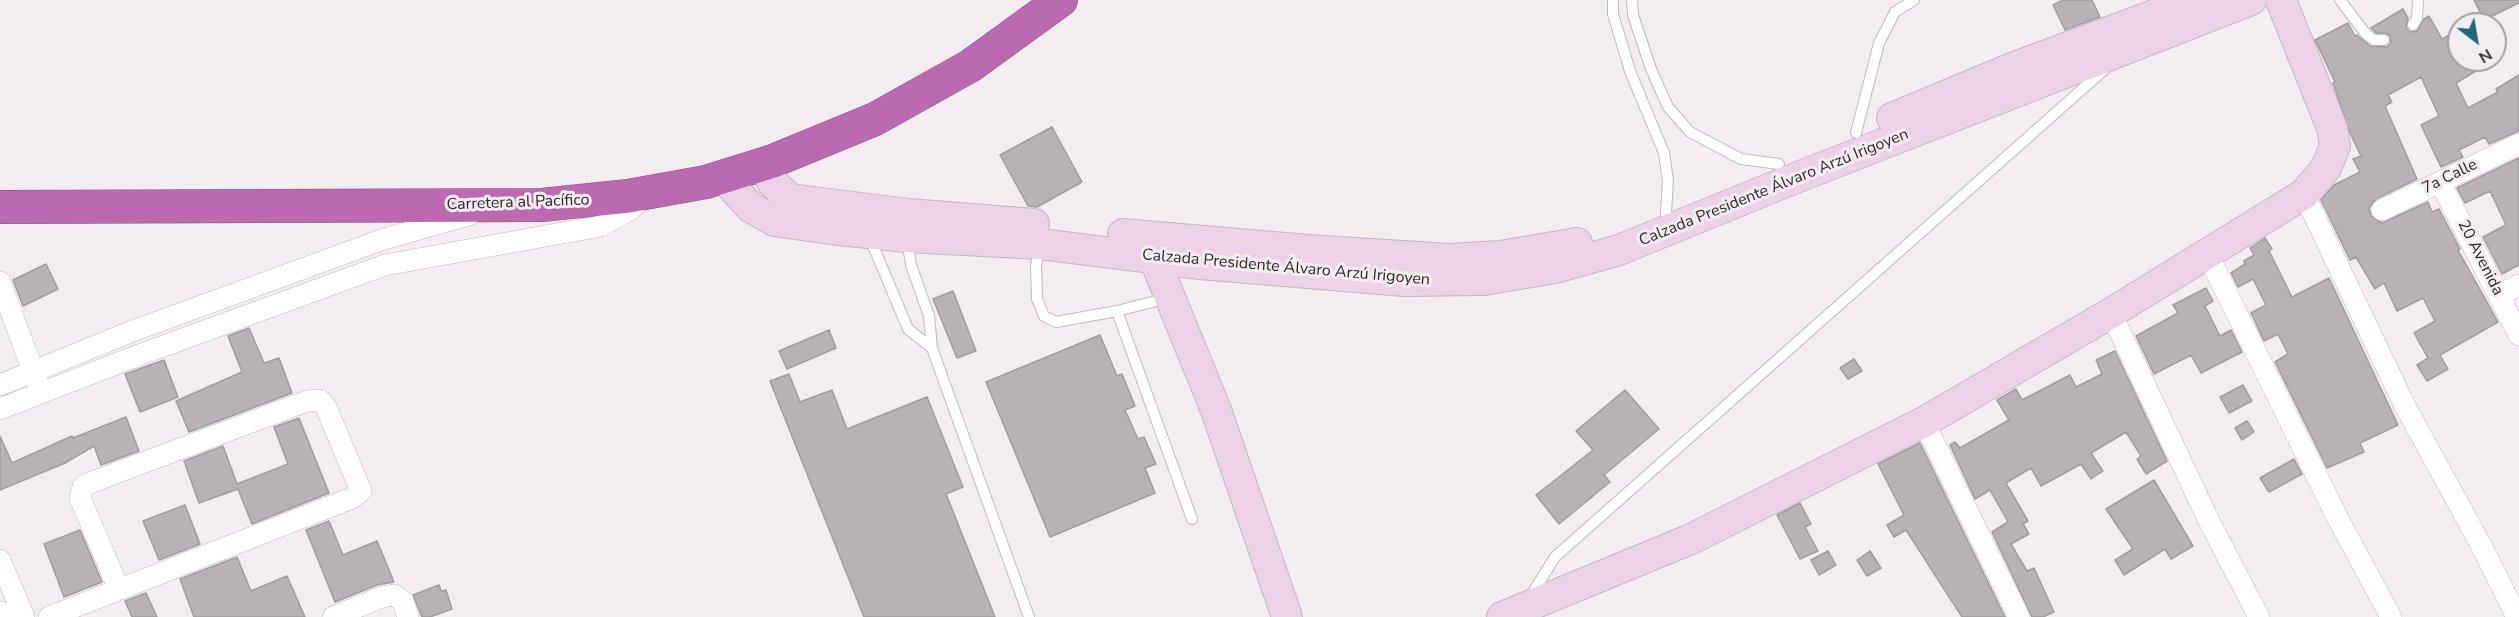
<!DOCTYPE html>
<html>
<head>
<meta charset="utf-8">
<style>
  body { margin:0 }
  #map { position:relative; width:2519px; height:617px; overflow:hidden; background:#f3edf2; font-family:"Nunito Sans",sans-serif }
  canvas { display:block }
  .north { position:absolute; left:2447px; top:12px; width:60px; height:60px; box-sizing:border-box; background:#f3edf2; border:2px solid #a39fa2; border-radius:50%; rotate:149deg; font-size:16px; font-weight:700; line-height:24px; text-align:center; color:#2b292b }
  .north::after { content:''; display:block; margin:auto; width:21px; height:27px; background:#1f6974; clip-path:polygon(50% 0,100% 100%,50% 72%,0 100%) }
</style>
</head>
<body>
<div id="map">
<canvas width="2519" height="617"></canvas>
<div class="north">N</div>
</div>
<script>
const ctx = document.querySelector('canvas').getContext('2d');
ctx.lineJoin = 'round';
function fill(path, color) { ctx.fillStyle = color; ctx.fill(path, 'evenodd'); }
const shape = rows => new Path2D(rows.map(r => 'M' + r).join(''));
function stroke(path, color, width, dash) { ctx.strokeStyle = color; ctx.lineWidth = width; ctx.lineCap = dash ? 'butt' : 'round'; ctx.setLineDash(dash || []); ctx.stroke(path); }
function label(font, color, halo, rows, align = 'center') {
  ctx.font = font + ' "Nunito Sans",sans-serif'; ctx.lineWidth = 6; ctx.setLineDash([]); ctx.textBaseline = 'middle'; ctx.strokeStyle = halo; ctx.fillStyle = color; for (const [text, x, y, turn = 0] of rows) {
    ctx.save(); ctx.translate(x, y); ctx.rotate((+turn || 0) * Math.PI / 180); ctx.textAlign = isNaN(turn) ? turn : align; if (halo) ctx.strokeText(text, 0, 0); ctx.fillText(text, 0, 0); ctx.restore();
  }
}
const building = shape([
  [2063,0,2092,0,2100,17,2065,30,2053,5,2063,0],
  [2474,0,2519,0,2519,3,2484,20,2474,0],
  [2403,9,2408,18,2406,28,2410,32,2417,31,2424,19,2429,16,2442,39,2459,30,2459,60,2494,60,2456,83,2468,108,2498,92,2496,89,2519,75,2519,131,2489,144,2485,137,2459,150,2463,157,2441,167,2421,125,2439,116,2421,77,2388,95,2392,102,2385,106,2417,179,2376,199,2369,208,2371,216,2382,223,2428,202,2432,212,2439,209,2460,249,2458,250,2498,322,2440,355,2448,369,2427,381,2417,365,2428,358,2414,333,2435,321,2423,298,2397,311,2384,283,2375,289,2356,257,2350,260,2321,200,2334,185,2360,172,2353,159,2361,156,2350,133,2333,83,2335,82,2315,40,2348,23,2355,36,2357,35,2370,46,2387,47,2391,43,2390,36,2385,33,2376,33,2371,28,2403,9],
  [1052,127,1082,182,1037,207,1028,206,1000,155,1052,127],
  [2519,158,2519,265,2502,274,2483,237,2506,225,2490,191,2465,203,2457,188,2519,158],
  [2265,238,2272,249,2269,251,2292,297,2329,278,2398,425,2360,443,2364,452,2327,468,2275,362,2288,354,2278,334,2264,341,2251,313,2266,305,2253,279,2238,287,2231,273,2245,264,2244,261,2254,255,2250,248,2265,238],
  [46,264,58,289,23,306,13,280,46,264],
  [2206,288,2213,301,2205,306,2220,336,2231,330,2242,352,2201,373,2191,355,2154,374,2136,336,2178,313,2173,305,2206,288],
  [953,291,976,351,957,358,933,299,953,291],
  [249,328,264,363,279,358,292,393,189,432,176,401,242,372,228,336,249,328],
  [829,330,836,348,787,369,779,351,829,330],
  [1100,335,1117,376,1122,374,1135,406,1125,410,1138,439,1144,437,1156,464,1145,468,1155,493,1050,537,986,382,1100,335],
  [2115,351,2167,461,2146,474,2137,459,2141,456,2126,432,2091,453,2103,471,2091,479,2081,464,2041,486,2031,468,2006,483,2028,521,2023,524,2029,534,2011,544,2027,571,2034,568,2054,612,2043,617,2032,617,1992,532,2008,522,1990,490,1975,499,1950,445,1955,442,1960,448,2009,420,1997,400,2016,389,2022,400,2070,375,2076,387,2102,374,2096,360,2115,351],
  [1854,359,1862,371,1848,379,1840,368,1854,359],
  [164,360,178,397,140,412,125,374,164,360],
  [789,374,800,402,832,390,847,429,927,397,963,487,946,494,995,617,864,617,770,381,789,374],
  [2243,385,2252,401,2229,413,2220,397,2243,385],
  [1625,390,1659,429,1604,475,1610,482,1559,524,1536,495,1593,450,1576,431,1625,390],
  [126,417,139,451,101,465,94,446,65,463,0,490,0,436,12,463,72,436,73,438,126,417],
  [299,418,329,493,252,524,238,489,199,503,184,461,223,446,237,484,288,464,274,427,299,418],
  [2247,421,2254,432,2242,440,2235,428,2247,421],
  [1920,443,2005,617,1962,617,1906,530,1894,537,1887,525,1904,515,1878,464,1920,443],
  [2294,459,2302,474,2269,492,2260,478,2294,459],
  [2154,480,2193,546,2171,559,2165,549,2124,575,2115,560,2133,549,2106,509,2154,480],
  [1800,503,1811,524,1805,527,1818,551,1800,559,1777,515,1800,503],
  [185,505,200,544,159,560,143,521,185,505],
  [329,521,343,555,377,541,394,582,377,585,335,602,306,530,329,521],
  [80,530,102,582,64,597,44,544,80,530],
  [1828,551,1836,565,1819,575,1811,560,1828,551],
  [1870,551,1881,568,1867,576,1857,560,1870,551],
  [237,557,251,591,287,576,305,617,194,617,180,579,237,557],
  [439,585,441,591,446,590,452,609,430,617,422,617,413,595,439,585],
  [146,593,157,617,132,617,125,601,146,593]
]);
const lane = shape([
  [1613,0,1613,14,1630,71,1664,153,1668,181,1666,212,1668,227],
  [1632,0,1633,15,1651,69,1668,107,1690,132,1741,159,1779,164],
  [2340,0,2366,34,2374,40,2384,40],
  [2413,25,2417,18,2418,0],
  [1856,133,1879,43,1895,12,1914,0],
  [869,236,908,329,932,348],
  [907,239,911,265,929,316,932,348,1029,617],
  [1040,246,1036,266,1037,299,1044,316,1056,322,1117,311,1168,298],
  [1117,311,1192,519],
  [1530,597,1555,557,2105,69]
]);
const street = shape([
  [2440,182,2519,335],
  [2304,194,2405,406,2482,547,2517,617],
  [2382,210,2519,144],
  [2207,253,2336,515,2391,617],
  [0,282,38,384],
  [2499,295,2519,285],
  [2111,313,2209,521,2259,617],
  [0,385,130,332,384,239,469,215],
  [0,409,139,355,385,265,601,226,631,209,644,196],
  [1924,422,2019,617],
  [0,560,24,617],
  [0,612,2,617],
  [49,617,352,498,361,491,326,407,320,400,307,401,92,482,83,487,80,498,119,589],
  [333,617,382,597,394,595,403,601,408,617]
]);
const secondary = shape([
  [1892,118,2012,68,2194,0],
  [761,164,773,183,790,199,909,214,1034,224],
  [722,176,750,207,774,221,830,229,906,237,1040,244,1200,264,1404,281,1484,280,1555,268,1619,250,1793,179,2251,0],
  [1123,234,1308,250,1450,259,1500,256,1577,243],
  [1154,240,1154,258,1216,410,1287,617],
  [1502,617,1691,539,1924,422,2111,313,2304,194,2326,168,2335,146,2332,128,2281,0]
]);
const highway = shape([
  [0,207,542,205,628,196,706,182,773,161,875,119,970,66,1061,0]
]);
const streetNames = [
  ["7a Calle",2450,177,-26],
  ["Calzada Presidente Álvaro Arzú Irigoyen",1774,188,-22],
  ["Carretera al Pacífico",518,203,-2],
  ["20 Avenida",2480,258,63],
  ["Calzada Presidente Álvaro Arzú Irigoyen",1286,268,5]
];
fill(building, '#b8b2b6');
stroke(building, '#a19ba0', 1.5);
stroke(lane, '#c0babf', 12);
stroke(street, '#c0babf', 22);
stroke(secondary, '#c0babf', 32);
stroke(highway, '#895381', 34);
stroke(lane, '#fff', 10);
stroke(street, '#fff', 21);
stroke(secondary, '#ebd2e7', 30);
stroke(highway, '#bb69b0', 33);
label('16px', '#2b292b', '#f3edf2', streetNames);
</script>
</body>
</html>
